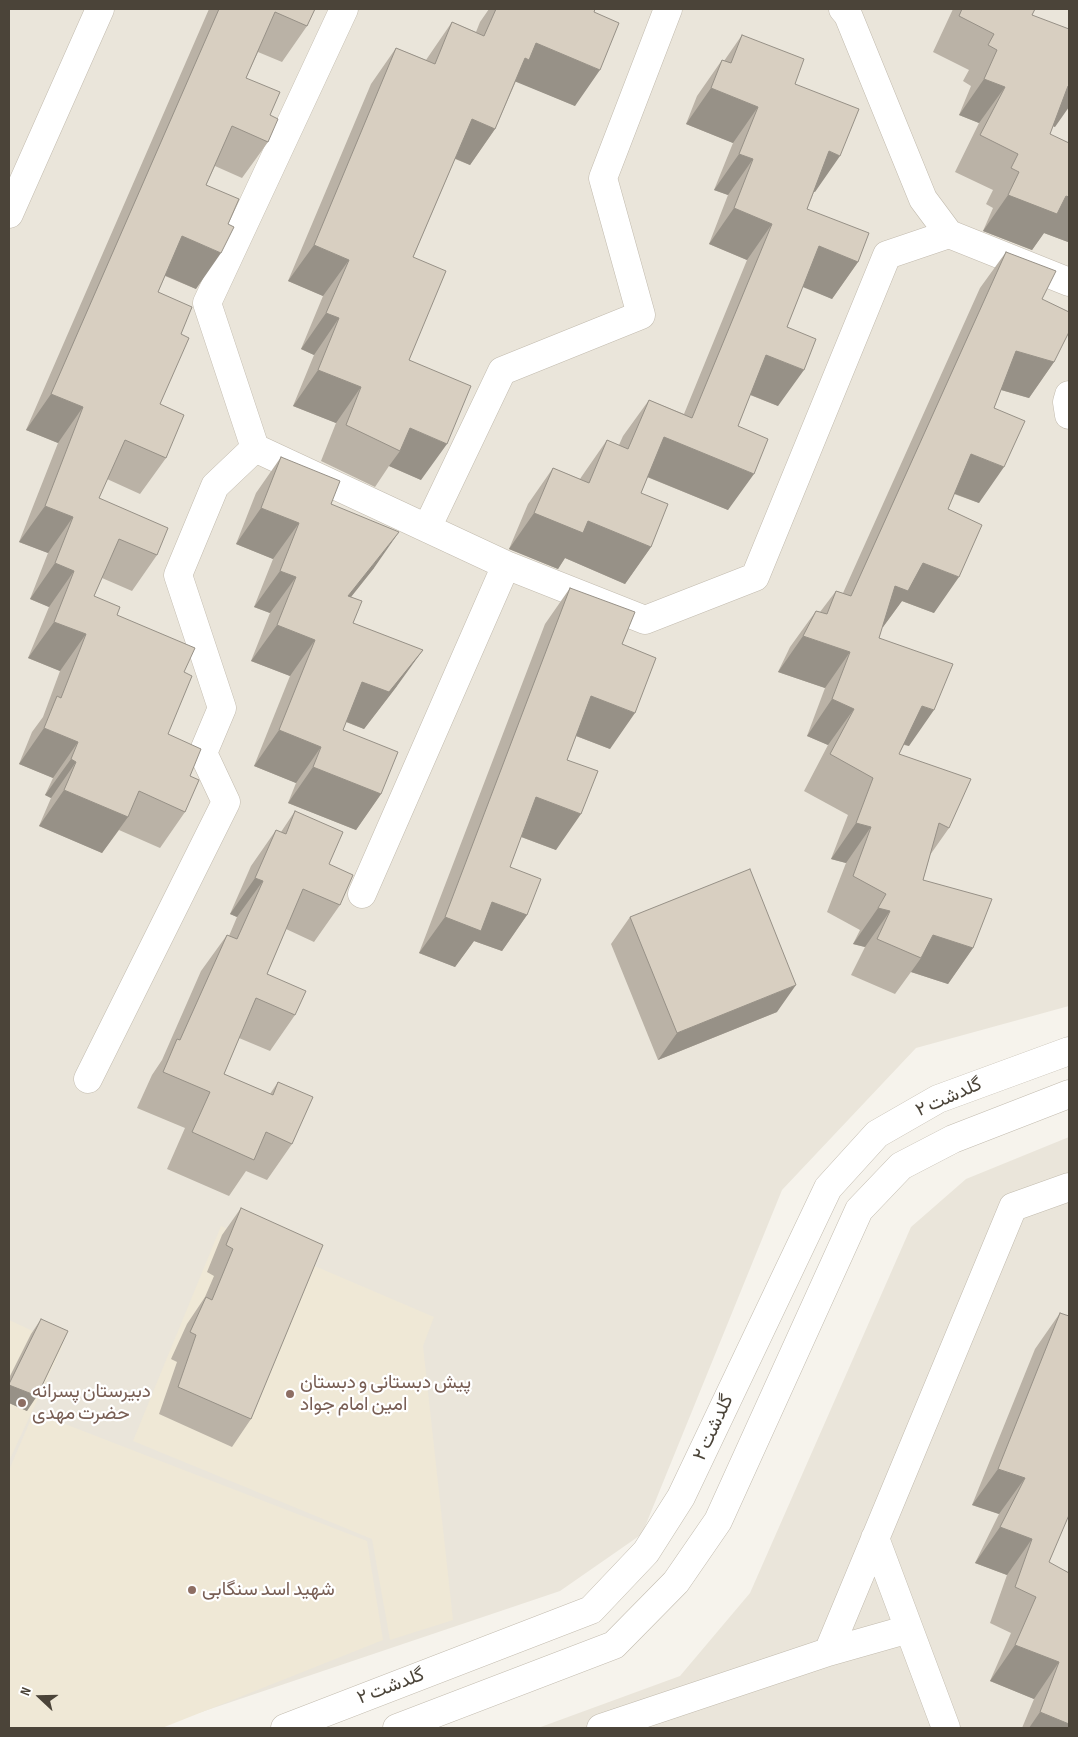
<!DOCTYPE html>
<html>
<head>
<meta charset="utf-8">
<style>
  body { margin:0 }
  #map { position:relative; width:1078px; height:1737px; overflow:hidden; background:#f6f3ec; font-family:"Sofia Sans Condensed",sans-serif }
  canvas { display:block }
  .frame { position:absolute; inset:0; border:10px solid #4b4439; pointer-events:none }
  .north { position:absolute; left:15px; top:1672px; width:50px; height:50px; -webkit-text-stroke:4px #fff; paint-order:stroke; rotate:291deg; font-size:14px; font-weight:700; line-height:20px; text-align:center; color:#4b4439 }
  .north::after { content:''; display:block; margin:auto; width:18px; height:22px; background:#4b4439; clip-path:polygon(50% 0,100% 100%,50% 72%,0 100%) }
</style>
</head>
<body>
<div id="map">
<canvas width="1078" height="1737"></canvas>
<div class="frame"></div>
<div class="north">N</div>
</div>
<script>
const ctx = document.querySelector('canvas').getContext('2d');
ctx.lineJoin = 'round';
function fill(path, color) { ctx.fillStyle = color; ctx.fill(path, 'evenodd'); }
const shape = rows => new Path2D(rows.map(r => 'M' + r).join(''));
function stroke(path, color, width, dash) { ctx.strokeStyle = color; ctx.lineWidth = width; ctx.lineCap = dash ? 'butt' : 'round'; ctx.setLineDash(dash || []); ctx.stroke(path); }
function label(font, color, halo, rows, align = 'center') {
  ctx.font = font + ' "Sofia Sans Condensed",Vazirmatn,sans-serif'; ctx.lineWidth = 4.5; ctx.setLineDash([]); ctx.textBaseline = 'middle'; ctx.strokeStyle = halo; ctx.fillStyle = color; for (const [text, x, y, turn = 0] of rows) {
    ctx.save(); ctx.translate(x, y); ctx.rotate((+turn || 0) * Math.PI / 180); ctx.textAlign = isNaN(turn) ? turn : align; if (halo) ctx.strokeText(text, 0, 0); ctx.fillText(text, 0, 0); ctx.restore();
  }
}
const residential = shape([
  [9,9,1069,9,1069,1006,916,1048,782,1190,642,1534,560,1591,154,1728,9,1728],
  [1069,1137,1069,1728,538,1728,680,1676,750,1593,911,1227,966,1179]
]);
const education = shape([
  [221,1226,434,1317,423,1346,453,1620,390,1640,372,1539,133,1441],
  [9,1320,63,1345,9,1461],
  [34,1412,367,1541,383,1640,162,1728,9,1728,9,1470]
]);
const street = shape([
  [344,9,207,303,255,448,506,565,645,620,755,577,887,255,949,234],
  [843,9,848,15,923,199,949,234,1069,282],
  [9,214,100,9],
  [1069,395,1067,402,1069,415],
  [427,528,502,371,641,315,603,178,668,9],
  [362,894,506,565],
  [88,1079,226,802,203,753,222,708,178,575,215,486,255,448],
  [875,1538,946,1728],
  [828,1652,1013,1207,1069,1187],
  [285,1728,591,1610,646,1552,681,1497,828,1188,877,1134,938,1099,1069,1051],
  [397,1728,614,1645,676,1582,718,1521,859,1210,901,1166,953,1139,1069,1094],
  [601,1728,828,1652,909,1629]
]);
const wall = shape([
  [209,9,315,9,307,26,282,62,258,52,246,78,270,115,268,142,242,178,215,166,206,185,196,289,165,276,158,292,181,334,160,404,166,458,140,494,107,479,99,498,157,555,132,591,102,578,94,596,184,672,168,734,190,776,185,812,160,848,119,830,102,853,39,826,51,798,45,795,53,778,19,764,32,732,43,717,60,671,28,658,49,607,30,599,48,553,19,542,58,443,26,430],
  [489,9,595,9,594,12,575,106,516,81,495,129,470,165,455,159,413,257,409,360,421,480,389,466,375,487,321,461,336,423,293,406,314,355,301,349,323,296,288,281,371,84,396,48,426,60,452,22,476,32,480,22],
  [953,9,1035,9,1032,15,1055,127,1053,126,1050,134,1068,242,1044,233,1032,250,983,231,993,208,986,204,993,190,955,172,979,123,959,115,971,86,963,81,969,70,933,52],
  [742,35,795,84,815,192,814,192,807,209,858,262,832,299,803,286,787,327,778,406,750,395,738,426,728,510,647,477,641,493,651,547,625,584,565,558,558,569,509,549,528,504,553,468,580,479,582,476,607,440,619,445,623,436,649,400,684,414,747,260,709,244,728,195,714,190,733,143,686,124,697,96,722,60,724,61],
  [1006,252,1042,299,1054,362,1029,398,1001,390,994,408,979,503,954,494,948,509,934,613,902,601,883,627,882,627,879,638,909,746,904,745,899,754,949,828,930,855,923,880,973,948,948,984,911,972,895,994,851,975,865,947,853,944,860,930,827,912,846,863,831,859,848,815,804,791,828,745,807,736,825,688,778,672,790,647,816,611,820,612,836,591,843,593,980,288],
  [281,457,331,504,374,568,351,597,353,623,397,686,364,729,346,722,343,730,381,794,356,830,288,803,296,783,254,766,290,676,251,661,270,613,254,607,273,559,236,544,256,493],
  [570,588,622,644,610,749,576,736,567,760,556,850,521,837,510,867,527,915,502,951,474,941,455,967,419,953,545,624],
  [295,811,329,864,340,905,314,942,286,929,267,974,295,1015,270,1051,239,1038,224,1074,270,1094,278,1082,292,1144,267,1180,246,1171,229,1196,167,1169,185,1128,137,1108,152,1075,162,1060,201,971,227,935,229,936,237,917,230,914,251,866,276,830,281,832],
  [630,917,777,1012,658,1060,611,944],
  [241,1208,251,1419,232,1447,159,1414,177,1362,171,1359,187,1324,205,1297,214,1276,207,1272,222,1235],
  [1060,1313,1049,1562,1069,1728,1022,1728,1034,1699,990,1681,1011,1633,990,1623,1007,1575,975,1563,999,1514,972,1505,1035,1349],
  [41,1319,27,1411,9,1403,9,1378,31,1334]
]);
const shadedWall = shape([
  [536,43,600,70,575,106,514,81,500,95],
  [984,79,1005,87,979,123,959,115],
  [1068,86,1069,86,1069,107,1055,127,1043,122],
  [711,88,758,107,733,143,686,124],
  [472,119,495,129,470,165,447,155],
  [829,151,840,156,815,192,804,188],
  [739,154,753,159,728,195,714,190],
  [1008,195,1066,196,1069,197,1069,239,1068,242,1044,233,1032,250,983,231],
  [734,208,772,224,747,260,709,244],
  [182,236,221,253,196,289,157,272],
  [314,245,349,260,323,296,288,281],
  [819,246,858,262,832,299,793,283],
  [326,313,339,318,314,355,301,349],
  [1016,351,1054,362,1029,398,991,387],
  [766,355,804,370,778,406,741,391],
  [318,370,361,387,336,423,293,406],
  [51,394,83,407,58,443,26,430],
  [410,428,447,444,421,480,389,466,400,451],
  [664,437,754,474,728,510,638,473],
  [971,454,1004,467,979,503,945,490],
  [45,506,73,517,48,553,19,542],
  [261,508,299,523,273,559,236,544],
  [534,513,588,521,651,547,625,584,565,558,558,569,509,549],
  [399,532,374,568,323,632,348,596],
  [55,563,74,571,49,607,30,599],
  [923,563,959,577,934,613,902,601,883,627,870,622,895,586],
  [280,571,296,577,270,613,254,607],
  [54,622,86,634,60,671,28,658],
  [277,625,315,640,290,676,251,661],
  [803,636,850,652,825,688,778,672],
  [423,650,397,686,364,729,337,718,362,682],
  [591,696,635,713,610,749,566,732],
  [832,699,854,709,828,745,807,736],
  [922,706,934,710,909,746,897,742],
  [44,728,78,742,53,778,19,764],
  [279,730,321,747,296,783,254,766],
  [71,759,76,762,51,798,45,795],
  [313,767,381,794,356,830,288,803],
  [64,790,128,817,102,853,39,826],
  [536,797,581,814,556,850,511,833],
  [856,823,871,827,846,863,831,859],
  [255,878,263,881,237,917,230,914],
  [492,902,527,915,502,951,474,941,455,967,419,953,445,917],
  [878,908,890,911,865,947,853,944],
  [933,935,973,948,948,984,911,972,921,958],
  [796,985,777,1012,658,1060,677,1033],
  [9,1385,37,1396,27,1411,9,1403],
  [998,1469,1025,1478,999,1514,972,1505],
  [1000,1527,1032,1539,1007,1575,975,1563],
  [1015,1645,1059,1662,1034,1699,990,1681],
  [1040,1712,1069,1724,1069,1728,1029,1728]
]);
const building = shape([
  [219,9,315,9,307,26,275,12,246,78,280,92,270,115,278,119,268,142,232,126,206,185,239,199,228,224,234,227,221,253,182,236,158,292,192,307,181,334,189,338,160,404,184,415,166,458,125,440,99,498,168,528,157,555,119,539,94,596,120,607,117,615,195,648,184,672,192,676,168,734,201,749,190,776,199,780,185,812,139,791,128,817,64,790,76,762,71,759,78,742,44,728,57,696,61,698,86,634,54,622,74,571,55,563,73,517,45,506,83,407,51,394,219,9],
  [496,9,595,9,594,12,619,23,600,70,536,43,529,60,525,58,495,129,472,119,413,257,446,271,409,360,471,386,447,444,410,428,400,451,346,425,361,387,318,370,339,318,326,313,349,260,314,245,396,48,435,64,452,22,484,36,496,9],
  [962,9,1035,9,1032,15,1069,29,1069,86,1068,86,1050,134,1069,143,1069,197,1066,196,1057,214,1008,195,1019,172,1011,168,1018,154,980,135,1005,87,984,79,997,50,988,45,994,34,959,16,962,9],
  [742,35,804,59,795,84,859,109,840,156,829,151,807,209,869,233,858,262,819,246,787,327,816,339,804,370,766,355,738,426,768,439,754,474,664,437,641,493,668,504,651,547,588,521,583,533,534,513,553,468,589,483,607,440,628,449,649,400,692,418,772,224,734,208,753,159,739,154,758,107,711,88,722,60,731,63,742,35],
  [1006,252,1056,271,1042,299,1069,312,1069,332,1054,362,1016,351,994,408,1025,421,1004,467,971,454,948,509,982,525,959,577,923,563,908,591,895,586,879,638,953,664,934,710,922,706,899,754,971,779,949,828,939,823,923,880,992,899,973,948,933,935,921,958,877,939,890,911,878,908,886,894,853,876,871,827,856,823,873,778,830,754,854,709,832,699,850,652,803,636,816,611,827,614,836,591,851,596,1006,252],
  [281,457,340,481,331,504,399,532,348,596,362,601,353,623,423,650,389,692,362,682,343,730,398,752,381,794,313,767,321,747,279,730,315,640,277,625,296,577,280,571,299,523,261,508,281,457],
  [570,588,635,612,622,644,656,658,635,713,591,696,567,760,598,771,581,814,536,797,510,867,541,879,527,915,492,902,481,931,445,917,570,588],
  [295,811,343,832,329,864,353,875,340,905,303,889,267,974,306,991,295,1015,256,998,224,1074,273,1095,278,1082,313,1097,292,1144,266,1132,254,1160,192,1132,210,1092,163,1072,177,1039,180,1040,227,935,237,939,263,881,255,878,276,830,286,834,295,811],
  [750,869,796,985,677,1033,630,917,750,869],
  [241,1208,323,1245,251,1419,178,1387,196,1335,190,1332,206,1297,212,1300,233,1249,226,1245,241,1208],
  [1060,1313,1069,1316,1069,1515,1049,1562,1069,1573,1069,1724,1040,1712,1059,1662,1015,1645,1036,1597,1015,1587,1032,1539,1000,1527,1025,1478,998,1469,1060,1313],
  [41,1319,68,1331,37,1396,9,1385,9,1384,41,1319]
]);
const markers = [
  [290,1394,5,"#8d6e63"],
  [22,1403,5,"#8d6e63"],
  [192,1590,5,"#8d6e63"]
];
const streetNames = [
  ["گلدشت ۲",949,1098,-24],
  ["گلدشت ۲",714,1428,-65],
  ["گلدشت ۲",391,1687,-21]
];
const educationNames = [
  ["پیش دبستانی و دبستان",300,1383],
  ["امین امام جواد",300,1405],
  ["دبیرستان پسرانه",32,1392],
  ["حضرت مهدی",32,1414],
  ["شهید اسد سنگابی",202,1590]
];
fill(residential, '#eae5da');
fill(education, '#efe8d6');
stroke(street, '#c2bbae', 29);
stroke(street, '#fff', 28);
fill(wall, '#bab2a6');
fill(shadedWall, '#979187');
fill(building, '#d8cfc1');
stroke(building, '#979187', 1);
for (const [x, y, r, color] of markers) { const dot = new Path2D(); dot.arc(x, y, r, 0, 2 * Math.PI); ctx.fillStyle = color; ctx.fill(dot); stroke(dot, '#fff', 2); }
label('19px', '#4b4439', '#fff', streetNames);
label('19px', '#785e54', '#fff', educationNames, 'left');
</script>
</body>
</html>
